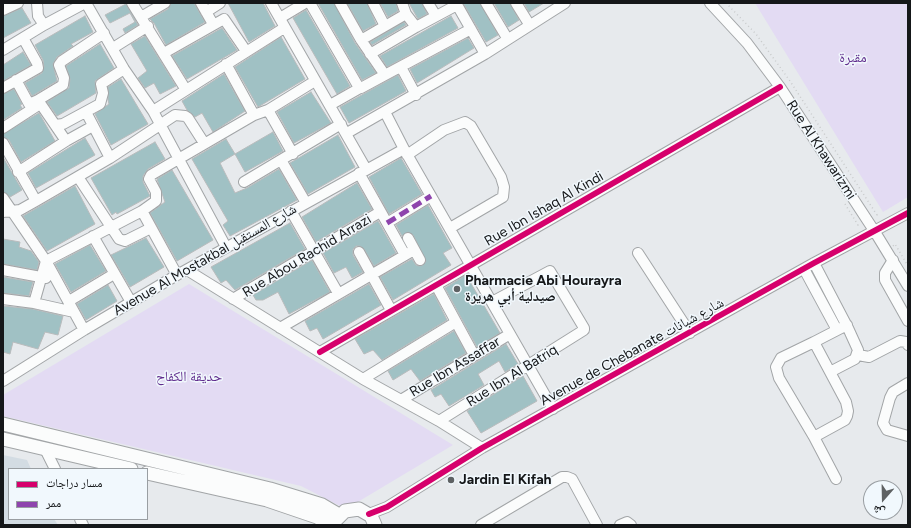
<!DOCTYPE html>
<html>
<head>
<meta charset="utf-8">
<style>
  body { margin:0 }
  #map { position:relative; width:911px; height:528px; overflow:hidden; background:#e7eaed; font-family:Figtree,"Noto Naskh Arabic",sans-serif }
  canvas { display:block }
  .frame { position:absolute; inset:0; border:4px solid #151719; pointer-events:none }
  .legend { position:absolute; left:8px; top:468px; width:140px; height:52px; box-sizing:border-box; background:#f1f8fd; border:1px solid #999ea2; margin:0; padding:5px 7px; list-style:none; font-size:12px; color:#151719 }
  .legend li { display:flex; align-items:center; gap:8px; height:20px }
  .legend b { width:20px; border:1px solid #999ea2 }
  .north { position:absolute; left:863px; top:480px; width:40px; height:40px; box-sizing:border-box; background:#f1f8fd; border:1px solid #999ea2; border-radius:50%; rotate:200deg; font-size:11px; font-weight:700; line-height:16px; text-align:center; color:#151719 }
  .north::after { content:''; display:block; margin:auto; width:14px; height:18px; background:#5e6163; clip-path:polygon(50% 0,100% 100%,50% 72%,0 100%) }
</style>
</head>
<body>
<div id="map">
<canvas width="911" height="528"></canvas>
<div class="frame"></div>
<ul class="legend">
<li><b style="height:5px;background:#d6006c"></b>مسار دراجات</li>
<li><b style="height:5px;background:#8e44ad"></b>ممر</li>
</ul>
<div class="north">ش</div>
</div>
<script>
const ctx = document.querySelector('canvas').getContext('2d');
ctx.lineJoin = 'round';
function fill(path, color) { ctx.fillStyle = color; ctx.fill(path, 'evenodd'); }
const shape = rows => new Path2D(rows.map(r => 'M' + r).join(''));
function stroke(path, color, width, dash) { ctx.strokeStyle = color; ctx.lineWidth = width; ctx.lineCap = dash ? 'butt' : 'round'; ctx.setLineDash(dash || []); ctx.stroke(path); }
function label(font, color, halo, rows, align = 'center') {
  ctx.font = font + ' Figtree,"Noto Naskh Arabic",sans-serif'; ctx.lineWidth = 3; ctx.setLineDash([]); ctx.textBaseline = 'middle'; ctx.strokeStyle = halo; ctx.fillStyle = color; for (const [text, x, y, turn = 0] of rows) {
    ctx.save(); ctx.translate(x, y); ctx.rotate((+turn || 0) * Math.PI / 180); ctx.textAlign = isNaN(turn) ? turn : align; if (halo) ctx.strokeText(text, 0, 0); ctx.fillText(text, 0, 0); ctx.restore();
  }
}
const built = shape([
  [3,455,27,460,31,469,9,469,9,519,54,519,58,525,26,525,29,523,25,525,3,525]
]);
const green = shape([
  [755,3,908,3,908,197,883,212],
  [189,284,453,445,346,509,301,486,3,416,3,395]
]);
const building = shape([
  [171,3,194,3,205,22,166,45,154,23,150,19,168,9,171,3],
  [228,3,263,3,275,26,249,42,228,3],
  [318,3,334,3,355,43,376,73,362,80,318,3],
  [347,3,367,3,376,24,363,31,347,3],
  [380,3,396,3,398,11,388,17,380,3],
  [409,3,422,3,427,14,418,19,409,3],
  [463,3,480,3,498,35,486,42,463,3],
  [494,3,510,3,519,20,508,27,494,3],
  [524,3,544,3,529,12,524,3],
  [126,4,138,25,125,33,123,29,135,22,130,13,110,23,105,15,126,4],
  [22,8,31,23,3,38,3,16,22,8],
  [306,10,350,86,337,94,293,18,306,10],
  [85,16,93,32,71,44,73,46,57,57,53,64,57,81,32,96,25,83,42,73,44,67,43,60,35,45,85,16],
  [451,16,458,28,387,67,380,56,451,16],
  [404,22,406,25,372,45,370,42,404,22],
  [222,28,237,50,187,79,172,56,222,28],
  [145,36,176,86,160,94,154,83,145,88,138,78,147,71,131,44,145,36],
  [281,37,305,79,258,107,235,67,281,37],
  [468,38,474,48,417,83,410,69,468,38],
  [100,44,114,68,95,81,96,93,57,116,47,102,69,88,70,79,66,66,100,44],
  [23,52,31,65,3,81,3,65,23,52],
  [224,74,245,111,213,132,202,113,195,117,187,110,182,101,224,74],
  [398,75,406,91,349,123,340,107,398,75],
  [121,79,148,124,111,145,95,114,109,104,108,100,108,87,121,79],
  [14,89,22,104,20,105,22,108,3,120,3,94,14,89],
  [311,92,331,123,294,143,277,112,311,92],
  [39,113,55,141,21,162,9,140,3,137,3,134,39,113],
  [273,132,283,151,245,172,235,154,273,132],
  [338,135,355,167,308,194,290,163,338,135],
  [85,138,95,155,36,188,28,173,85,138],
  [226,139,235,154,220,163,235,193,247,188,279,169,297,200,230,236,223,225,228,221,192,159,226,139],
  [155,142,165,159,148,169,143,176,143,182,150,196,117,214,116,212,112,215,91,178,155,142],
  [401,158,422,194,389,214,369,177,401,158],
  [4,159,22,190,10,197,3,192,4,159],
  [172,170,213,240,177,261,150,213,165,202,157,179,172,170],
  [357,183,372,209,316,242,302,217,357,183],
  [75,186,95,224,47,251,23,216,75,186],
  [428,205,452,248,443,253,451,265,393,300,380,277,412,259,416,265,419,266,423,265,426,261,413,235,408,232,402,236,396,225,428,205],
  [378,221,396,253,374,266,364,249,360,246,356,246,353,249,353,255,363,272,352,278,346,267,334,273,323,253,378,221],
  [290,223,305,249,235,290,226,280,221,283,211,267,290,223],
  [146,238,164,267,130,287,111,255,146,238],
  [3,239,20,242,19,247,31,251,39,262,37,270,3,264,3,239],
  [90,245,106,271,71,292,55,264,90,245],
  [312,260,330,292,289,314,278,292,263,300,256,300,253,295,312,260],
  [466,275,500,333,477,347,445,288,466,275],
  [3,277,33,282,29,296,3,293,3,277],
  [369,284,381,305,323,339,317,328,310,331,305,321,369,284],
  [108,285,117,301,86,320,77,304,108,285],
  [434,294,447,320,382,360,373,350,364,354,355,339,434,294],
  [3,306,33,309,63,316,58,335,45,332,38,349,13,342,10,354,3,352,3,306],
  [454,331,466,353,420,381,411,369,393,380,388,371,454,331],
  [506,344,518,364,505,372,499,361,478,374,484,385,449,406,441,394,435,397,431,390,506,344],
  [523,376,537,401,481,433,467,411,523,376]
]);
const path = shape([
  [726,3,756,34,790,81,877,215,875,216],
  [845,204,858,225,859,224],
  [893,246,895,244,908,266]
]);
const minor = shape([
  [37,3,38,16,44,25],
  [86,3,124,69,153,111,226,247],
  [132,3,186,90],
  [201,3,213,24],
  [271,3,366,169],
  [310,3,358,86,361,88,385,75],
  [340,3,361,40,385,75,471,29],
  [373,3,385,26],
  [402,3,406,14,416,27,457,5],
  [428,3,436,16],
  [456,3,485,54],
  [486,3,507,38],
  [516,3,529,24],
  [710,3,747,43,780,87,875,232,908,286],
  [3,10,18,3],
  [206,12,220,3],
  [141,17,165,3],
  [280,18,305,3],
  [361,40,406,14],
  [113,48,148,26],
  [3,50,44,25,85,3],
  [164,53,224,19,246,51],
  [370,54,416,27],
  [226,64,254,115],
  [401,67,416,95],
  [16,80,29,104,38,100,66,141],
  [3,88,38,68,37,63,23,38],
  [38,100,63,85,64,78,59,65,62,61,104,33],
  [330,105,360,88],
  [268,110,293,154],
  [153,111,284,28],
  [86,112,110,158],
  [385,112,404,149,553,409],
  [55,125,63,124,100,104,103,93,101,84,124,69],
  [3,128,40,104],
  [347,133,485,54,565,3],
  [3,143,36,201],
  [407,155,444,130,465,122,471,126,501,177,504,187,503,197,450,228],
  [281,160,306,203],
  [18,172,66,141,93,126],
  [359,173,405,255],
  [78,177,119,239,125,241,151,228],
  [244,182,341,124],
  [3,198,46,261,84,330],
  [142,211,177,275],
  [291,211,338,293],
  [3,212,20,210,36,201,110,158,175,115,185,116,188,118,204,143],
  [387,223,431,196],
  [93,236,131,302],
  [408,238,420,260],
  [359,252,391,310],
  [638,253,690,333],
  [893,260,885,273,885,280,908,321],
  [814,263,848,328,858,350,855,359,830,372,814,342,847,325],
  [804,269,837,330],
  [3,270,46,278],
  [187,270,363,379,439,421,482,448],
  [436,285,474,355],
  [3,299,34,303,74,312],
  [233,299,380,212],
  [69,301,114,274],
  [34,303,46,261,142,211,156,201,156,192,149,179,151,175,254,115,268,110,315,81],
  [280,328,414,250],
  [814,342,781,358,776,367,779,378,814,437,845,420,847,416,848,411,846,402,830,372],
  [320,352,780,87],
  [858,355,869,357,900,341,906,342,908,345],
  [363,379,456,322],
  [3,381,84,330,177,275,404,149],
  [908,383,893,392,890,398,883,423,887,430,908,436],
  [401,400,510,334],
  [439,421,584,330,584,328,550,271,492,302],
  [814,437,836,479],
  [45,449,55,469],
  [369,514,387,507,482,448,814,263,908,213],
  [80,519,83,525],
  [481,525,562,477,567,477,572,479,597,525],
  [620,525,627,522,631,525]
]);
const major = shape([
  [3,424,270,489,322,505,339,515],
  [3,439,131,469],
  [147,473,267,500,317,517,331,525],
  [334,522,345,511,359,509,371,516,375,525]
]);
const quiet = shape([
  [387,223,431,196]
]);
const cycleway = shape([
  [320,352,780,87],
  [369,514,387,507,482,448,814,263,908,213]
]);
const markers = [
  [457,289,4,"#5e6163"],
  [451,480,4,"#5e6163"]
];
const parkNames = [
  ["مقبرة",853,58],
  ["حديقة الكفاح",189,377]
];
const streetNames = [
  ["Rue Al Khawarizmi",821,150,57],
  ["Rue Ibn Ishaq Al Kindi",544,209,-30],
  ["Rue Abou Rachid Arrazi",307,256,-31],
  ["Avenue Al Mostakbal شارع المستقبل",205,260,-30],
  ["Avenue de Chebanate شارع شبانات",632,352,-29],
  ["Rue Ibn Assaffar",455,367,-31],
  ["Rue Ibn Al Batriq",512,376,-32]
];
const poiNames = [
  ["Pharmacie Abi Hourayra",465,281],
  ["صيدلية أبي هريرة",465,297],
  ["Jardin El Kifah",459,480]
];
fill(built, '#d3dce3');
fill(green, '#e3dbf3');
fill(building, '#a0c1c4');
stroke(building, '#b8bbbc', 1);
stroke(minor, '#a2a5a7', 12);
stroke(major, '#a2a5a7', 15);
stroke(path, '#c9cbcc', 1.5, [1, 3]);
stroke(minor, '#fbfcfc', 10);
stroke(major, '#fbfcfc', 13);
stroke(quiet, '#8e44ad', 5, [10, 5]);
stroke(cycleway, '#d6006c', 6);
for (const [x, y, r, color] of markers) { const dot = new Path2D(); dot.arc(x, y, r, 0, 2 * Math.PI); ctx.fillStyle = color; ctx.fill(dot); stroke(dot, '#f1f8fd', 1.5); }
label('14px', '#602c8d', '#f1f8fd', parkNames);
label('14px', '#151719', '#f1f8fd', streetNames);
label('bold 14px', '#151719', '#f1f8fd', poiNames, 'left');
</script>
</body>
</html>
